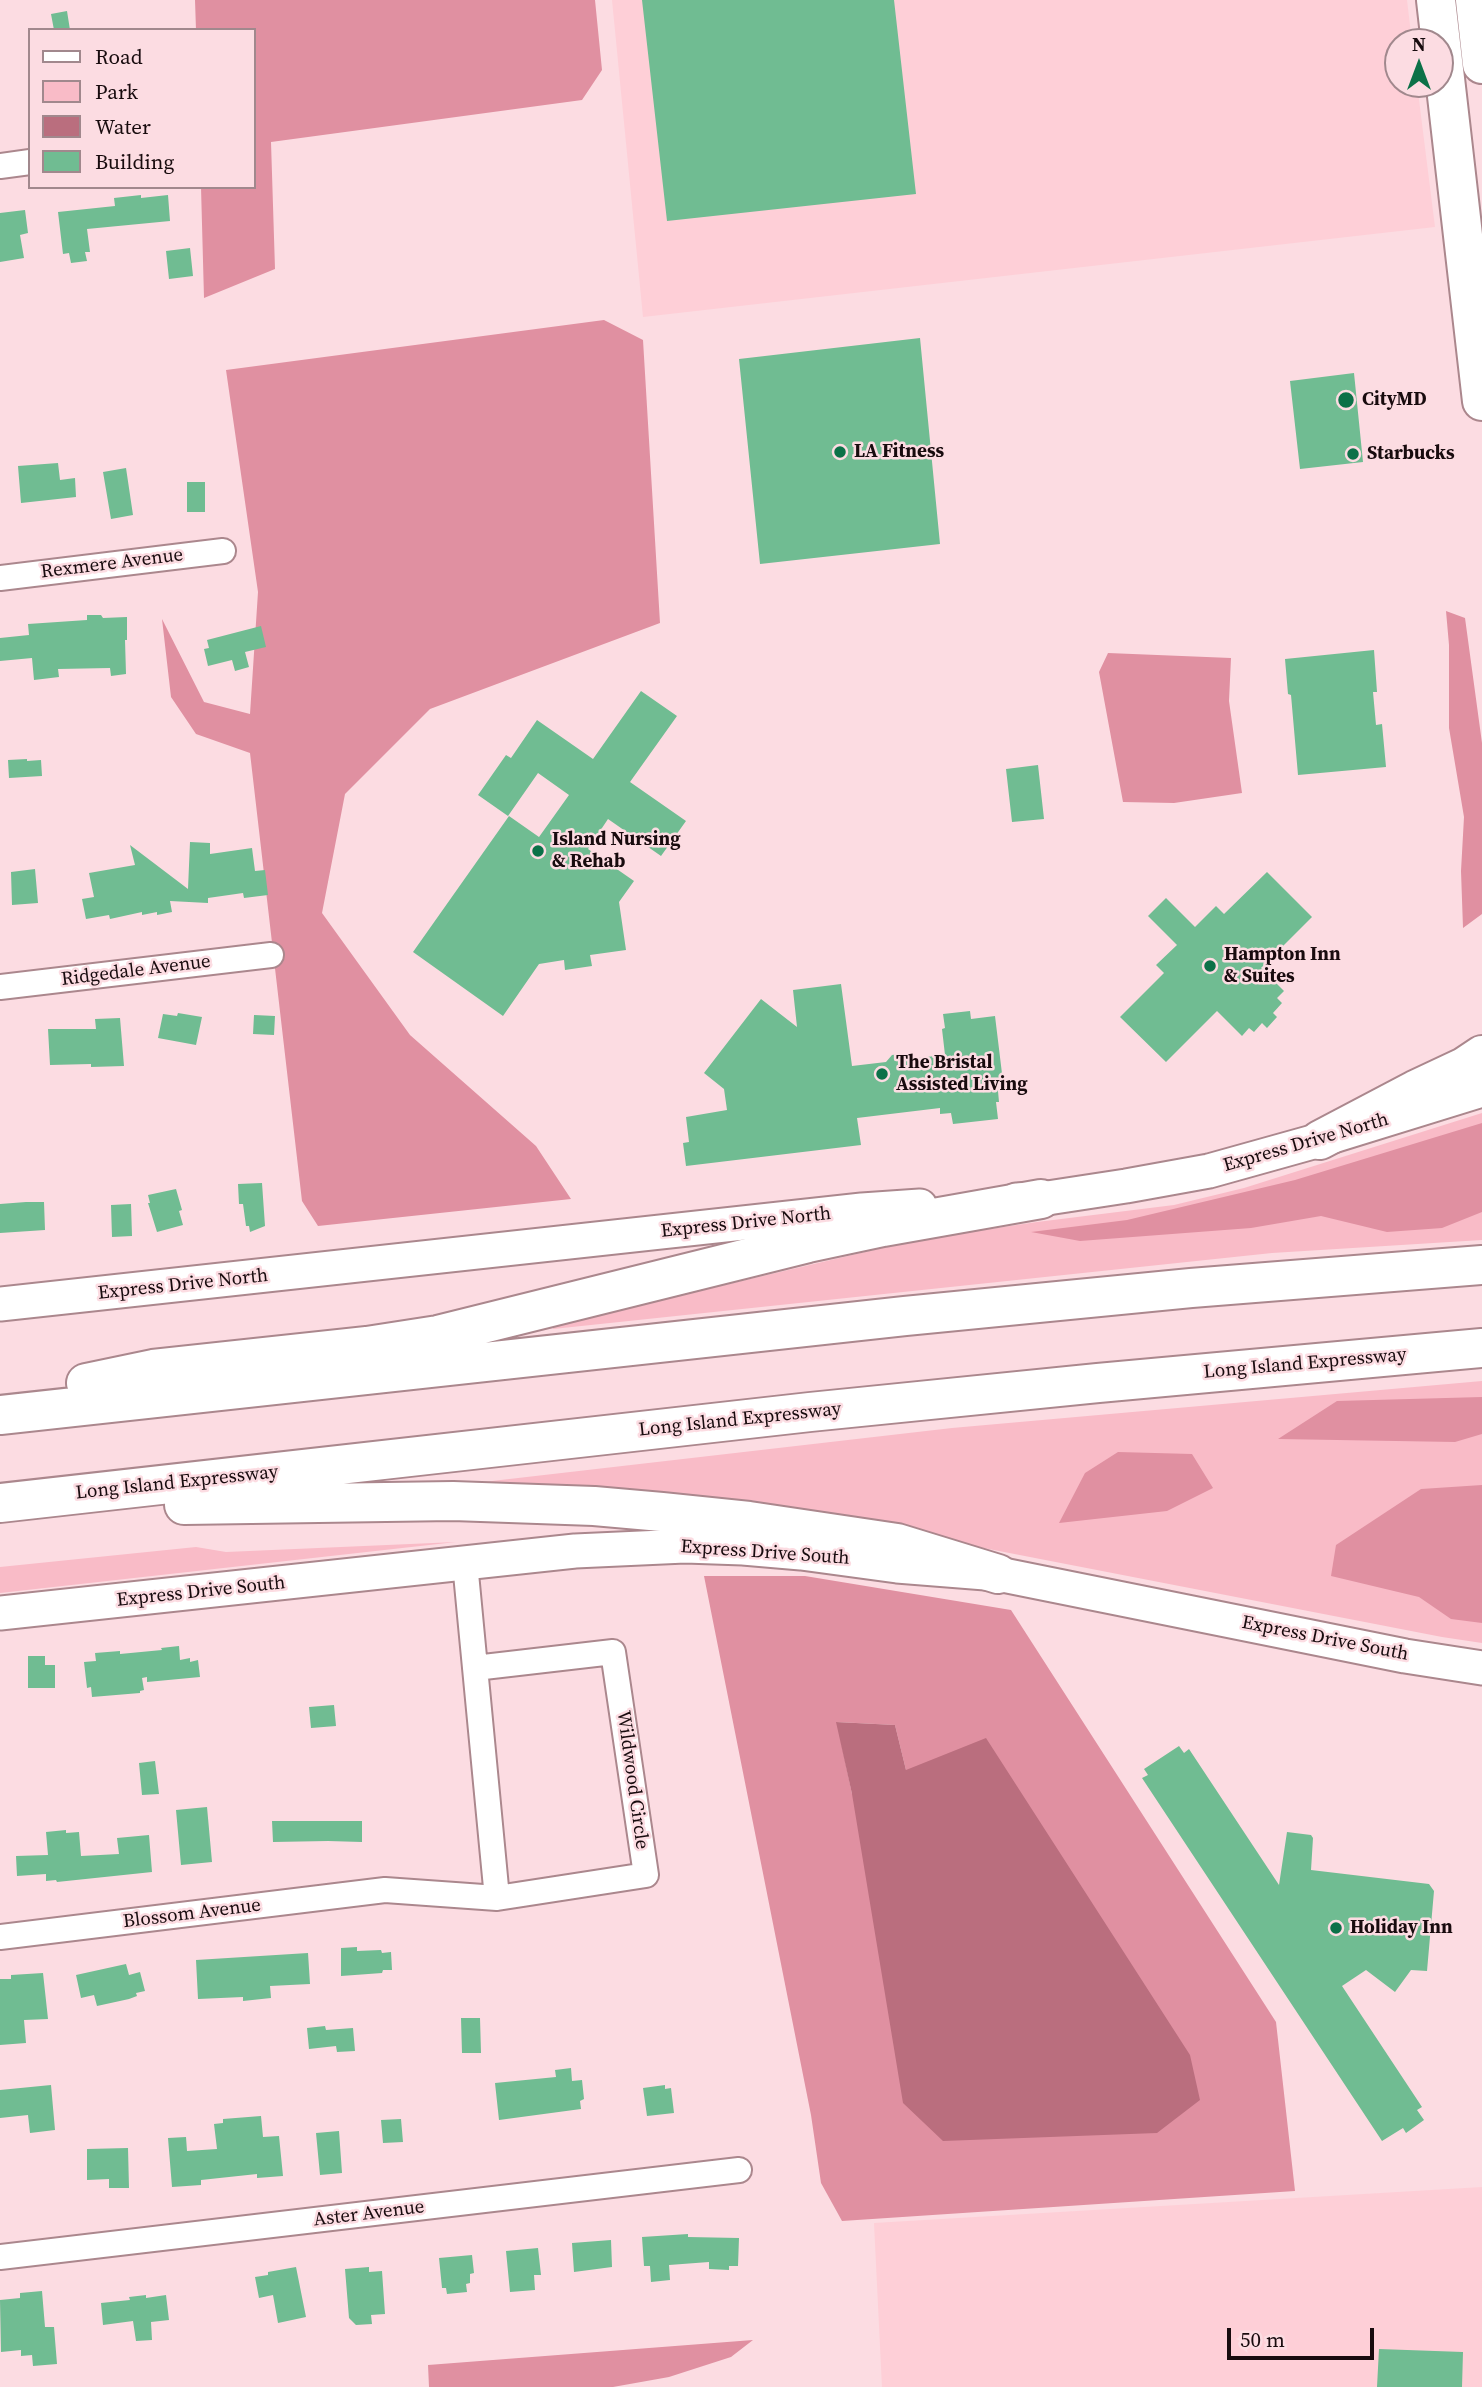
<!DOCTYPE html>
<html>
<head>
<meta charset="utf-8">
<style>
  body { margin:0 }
  #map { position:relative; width:1482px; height:2387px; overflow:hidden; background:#fcdce2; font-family:"Source Serif 4",serif }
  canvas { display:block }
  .legend { position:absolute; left:28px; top:28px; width:228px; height:161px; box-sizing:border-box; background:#fcdce2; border:2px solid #a1888d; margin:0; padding:9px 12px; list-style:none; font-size:21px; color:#180b0e }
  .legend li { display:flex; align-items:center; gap:14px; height:35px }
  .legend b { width:35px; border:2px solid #a1888d }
  .north { position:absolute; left:1384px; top:28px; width:70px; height:70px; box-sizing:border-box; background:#fcdce2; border:2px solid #a1888d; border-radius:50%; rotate:0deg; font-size:19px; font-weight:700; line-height:28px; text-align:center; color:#180b0e }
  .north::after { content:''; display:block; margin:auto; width:24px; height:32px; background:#0c7148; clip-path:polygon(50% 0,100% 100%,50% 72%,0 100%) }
  .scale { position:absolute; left:1227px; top:2328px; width:147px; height:32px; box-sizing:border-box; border:4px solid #180b0e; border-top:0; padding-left:9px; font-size:21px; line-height:24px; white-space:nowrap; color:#180b0e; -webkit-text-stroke:5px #fcdce2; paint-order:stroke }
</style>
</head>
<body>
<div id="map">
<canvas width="1482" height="2387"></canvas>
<ul class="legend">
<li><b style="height:9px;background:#fff"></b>Road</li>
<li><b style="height:19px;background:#f9bbc7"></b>Park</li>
<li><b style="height:19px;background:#ba6e7e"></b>Water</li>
<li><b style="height:19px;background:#70bc92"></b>Building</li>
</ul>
<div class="north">N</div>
<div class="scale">50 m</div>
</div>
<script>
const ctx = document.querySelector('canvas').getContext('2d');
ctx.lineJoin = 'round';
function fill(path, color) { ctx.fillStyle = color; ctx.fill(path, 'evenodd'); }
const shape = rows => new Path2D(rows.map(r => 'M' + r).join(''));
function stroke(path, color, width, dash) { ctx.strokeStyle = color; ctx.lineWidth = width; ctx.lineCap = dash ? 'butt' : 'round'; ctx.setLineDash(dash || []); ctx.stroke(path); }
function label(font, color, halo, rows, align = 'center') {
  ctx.font = font + ' "Source Serif 4",serif'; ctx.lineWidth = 5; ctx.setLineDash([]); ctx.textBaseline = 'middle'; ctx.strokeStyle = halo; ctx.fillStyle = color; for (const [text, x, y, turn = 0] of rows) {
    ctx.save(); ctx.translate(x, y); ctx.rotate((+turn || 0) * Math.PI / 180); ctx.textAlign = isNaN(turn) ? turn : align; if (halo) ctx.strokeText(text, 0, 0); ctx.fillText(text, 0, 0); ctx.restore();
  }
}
const built = shape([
  [612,0,1407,0,1412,42,1398,42,1398,84,1417,84,1435,227,643,317],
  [1482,2187,1482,2387,882,2387,874,2223]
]);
const green = shape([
  [1482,1113,1482,1240,1272,1253,553,1329,554,1325,916,1240,1037,1222,1174,1205,1244,1188],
  [1482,1381,1482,1643,1442,1637,896,1531,466,1484,952,1428],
  [456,1542,0,1593,0,1567,196,1547,226,1552]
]);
const forest = shape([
  [195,0,595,0,602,70,582,100,271,142,275,269,204,298,201,187,254,187,254,30,196,30],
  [604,320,643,340,660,623,430,709,345,794,322,913,410,1035,536,1146,571,1199,318,1226,302,1201,250,753,196,734,171,697,162,619,204,702,250,714,258,592,226,370],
  [1446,611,1465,618,1482,743,1482,914,1463,928,1461,871,1464,817,1449,728,1449,645],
  [1108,653,1231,658,1229,701,1242,793,1174,803,1123,802,1099,672],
  [1482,1123,1482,1212,1442,1228,1387,1232,1321,1216,1251,1228,1080,1241,1031,1232,1127,1220,1295,1180],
  [1482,1397,1482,1434,1455,1442,1278,1439,1337,1401],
  [1118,1452,1192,1454,1213,1488,1167,1511,1059,1523,1085,1473],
  [1482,1485,1482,1623,1451,1619,1419,1597,1331,1576,1336,1545,1421,1489],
  [704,1576,805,1576,1011,1610,1276,2022,1295,2191,842,2221,821,2183,811,2115],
  [837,1722,895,1725,906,1770,852,1794],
  [753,2340,731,2357,669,2377,613,2387,429,2387,428,2365]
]);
const water = shape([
  [836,1722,895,1725,906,1770,986,1738,1190,2055,1200,2100,1157,2133,943,2141,903,2103,852,1794]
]);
const building = shape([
  [642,0,894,0,916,194,667,221],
  [67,11,70,30,54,30,51,14],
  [141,195,141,198,168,195,170,221,87,229,90,252,85,252,87,261,71,263,69,253,63,254,58,212,115,206,114,198],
  [25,210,28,233,20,235,24,258,0,262,0,213],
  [190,248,193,276,169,279,166,251],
  [920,338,940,544,760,564,739,359],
  [1354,373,1363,462,1300,469,1290,381],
  [58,463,60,480,75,478,76,497,21,503,18,466],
  [126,468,133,515,111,519,103,472],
  [187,482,205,482,205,512,187,512],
  [87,615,101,615,103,618,127,617,127,640,125,640,126,674,111,676,110,668,58,669,59,677,34,680,32,658,0,661,0,638,29,635,28,624,87,620],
  [261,626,266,647,245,652,249,667,235,671,232,660,208,666,204,649,209,648,207,640],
  [1374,650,1377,692,1373,692,1376,725,1382,724,1386,767,1298,775,1291,695,1288,694,1285,659],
  [641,691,677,716,630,782,686,821,661,856,608,819,588,849,634,881,619,902,626,950,590,955,592,966,565,970,564,960,539,964,503,1016,413,952,509,816,539,837,569,795,538,773,508,816,478,795,506,755,511,758,537,720,593,759],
  [27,759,27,761,41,760,42,776,9,778,8,760],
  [1038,765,1044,819,1012,822,1006,769],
  [190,842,210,843,210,854,252,848,255,871,265,870,268,895,244,898,243,893,208,898,208,903,170,901,172,912,157,915,157,912,142,915,142,912,110,919,109,915,86,919,82,899,94,897,89,873,135,865,130,845,188,889],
  [35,869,38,903,12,905,11,872],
  [1267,872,1312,917,1261,968,1284,991,1277,998,1282,1003,1273,1013,1277,1017,1267,1028,1262,1023,1254,1032,1249,1028,1242,1036,1217,1011,1166,1062,1120,1017,1164,973,1156,965,1177,945,1148,916,1166,898,1195,927,1216,906,1224,914],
  [841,984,852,1066,886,1062,892,1055,900,1054,907,1059,945,1055,942,1029,945,1028,943,1014,970,1011,971,1019,995,1016,1004,1090,998,1091,999,1102,996,1102,998,1119,953,1124,951,1113,940,1114,940,1108,857,1118,861,1145,686,1166,683,1143,689,1142,686,1117,727,1110,724,1089,704,1073,761,999,797,1027,793,990],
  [178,1013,202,1017,196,1045,158,1038,163,1014,177,1016],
  [254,1015,275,1016,274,1035,253,1034],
  [120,1018,124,1066,91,1067,91,1064,50,1065,48,1029,96,1029,95,1019],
  [262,1183,265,1226,250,1232,249,1226,246,1226,243,1204,239,1204,238,1184],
  [176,1189,182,1210,179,1211,183,1225,157,1232,148,1203,150,1203,148,1195],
  [26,1202,44,1202,45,1230,0,1233,0,1204],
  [131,1204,132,1236,112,1237,111,1205],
  [179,1646,180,1660,190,1658,190,1662,198,1660,200,1677,147,1682,147,1677,142,1678,144,1690,140,1691,140,1693,92,1697,91,1687,87,1688,84,1662,96,1661,95,1653,120,1651,120,1654,162,1650,161,1648],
  [28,1656,45,1656,45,1665,55,1665,55,1688,28,1688],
  [334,1705,336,1726,311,1728,309,1707],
  [1179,1746,1184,1753,1189,1749,1279,1885,1287,1832,1311,1835,1313,1838,1311,1870,1429,1884,1434,1891,1427,1971,1411,1970,1395,1992,1366,1970,1342,1986,1422,2107,1417,2110,1424,2120,1406,2133,1403,2128,1382,2141,1142,1778,1148,1775,1144,1769],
  [155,1761,159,1794,142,1795,139,1763],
  [207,1807,212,1862,181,1865,176,1810],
  [272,1821,362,1821,362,1842,328,1841,273,1842],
  [66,1830,66,1833,79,1832,81,1856,119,1854,117,1838,149,1835,152,1872,57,1882,56,1880,46,1881,46,1874,17,1876,16,1856,48,1855,46,1832],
  [357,1947,357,1951,381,1950,382,1953,391,1952,392,1970,383,1970,382,1973,341,1976,341,1948],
  [308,1953,310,1984,270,1986,271,1998,243,2001,243,1997,198,1999,196,1960],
  [126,1964,129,1975,140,1972,145,1991,136,1993,137,1996,129,1999,97,2006,94,1995,81,1998,76,1975],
  [43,1973,48,2019,24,2020,26,2043,0,2045,0,1979,11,1979,11,1975],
  [461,2018,480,2018,481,2053,462,2053],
  [325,2026,326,2030,353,2028,355,2051,337,2052,336,2046,309,2049,307,2028],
  [571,2068,572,2081,582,2080,584,2099,580,2101,581,2109,499,2120,495,2083,556,2077,555,2070],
  [51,2085,55,2130,30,2133,28,2115,0,2118,0,2090],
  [665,2085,665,2089,671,2088,674,2113,647,2116,643,2088],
  [261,2116,263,2137,279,2136,283,2176,257,2178,257,2174,201,2180,201,2185,172,2187,168,2138,186,2137,187,2151,217,2149,214,2124,223,2123,223,2119],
  [401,2119,403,2142,383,2143,381,2120],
  [339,2131,342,2173,320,2175,316,2133],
  [128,2148,129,2188,109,2188,109,2179,87,2180,87,2149],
  [688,2234,688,2237,739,2238,738,2266,729,2266,729,2270,709,2269,709,2262,669,2265,670,2280,651,2282,650,2266,644,2266,642,2237],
  [611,2240,612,2267,574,2272,572,2243],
  [538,2248,541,2275,534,2275,535,2290,510,2292,506,2251],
  [472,2255,474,2273,470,2274,470,2283,466,2284,467,2292,447,2294,446,2288,442,2288,439,2258],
  [296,2267,306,2317,278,2323,273,2295,259,2298,255,2277,268,2275,268,2272],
  [369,2267,369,2272,382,2271,385,2314,371,2315,372,2324,356,2325,349,2318,345,2269],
  [42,2291,45,2327,54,2327,57,2364,33,2366,32,2355,21,2356,21,2350,1,2352,0,2300,20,2298,20,2293],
  [146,2295,146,2298,166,2295,169,2320,151,2322,152,2340,136,2341,133,2321,103,2325,101,2303,130,2300,129,2297],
  [1379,2349,1463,2352,1462,2387,1377,2387]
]);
const street = shape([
  [0,166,30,162],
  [0,578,223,551],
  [0,987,271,955],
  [465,1563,497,1898,646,1875,613,1652,475,1668],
  [0,1937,385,1890,497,1898],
  [0,2257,739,2170]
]);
const secondary = shape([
  [1016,1200,1041,1199,1126,1186,1209,1171,1320,1140,1482,1090],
  [0,1304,862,1210,920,1206],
  [0,1613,575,1551,685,1546,743,1548,801,1553,897,1566,998,1574,1405,1656,1482,1668]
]);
const highway = shape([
  [1436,0,1482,401],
  [1475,0,1482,64],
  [1320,1140,1415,1090,1464,1067,1482,1055],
  [86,1383,153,1369,367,1346,438,1335,808,1243,883,1227,1041,1199],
  [0,1415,905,1316,1191,1288,1482,1265],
  [0,1503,810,1412,1098,1383,1482,1348],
  [184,1505,453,1501,594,1506,662,1512,749,1521,897,1543,998,1574]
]);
const markers = [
  [1346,400,9,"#0c7148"],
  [840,452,7,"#0c7148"],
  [1353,454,7,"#0c7148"],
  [538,851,7,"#0c7148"],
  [1210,966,7,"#0c7148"],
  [882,1074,7,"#0c7148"],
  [1336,1928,7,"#0c7148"]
];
const poiNames = [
  ["CityMD",1362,400],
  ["LA Fitness",854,452],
  ["Starbucks",1367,454],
  ["Island Nursing",552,840],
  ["& Rehab",552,862],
  ["Hampton Inn",1224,955],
  ["& Suites",1224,977],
  ["The Bristal",896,1063],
  ["Assisted Living",896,1085],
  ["Holiday Inn",1350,1928]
];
const streetNames = [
  ["Rexmere Avenue",112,564,-7],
  ["Ridgedale Avenue",136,971,-7],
  ["Express Drive North",1306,1143,-16],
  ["Express Drive North",746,1223,-6],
  ["Express Drive North",183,1285,-6],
  ["Long Island Expressway",1305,1364,-5],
  ["Long Island Expressway",740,1420,-6],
  ["Long Island Expressway",177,1483,-6],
  ["Express Drive South",765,1553,4],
  ["Express Drive South",201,1592,-6],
  ["Express Drive South",1325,1639,11],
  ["Wildwood Circle",632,1780,82],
  ["Blossom Avenue",192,1914,-7],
  ["Aster Avenue",369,2214,-7]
];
fill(built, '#fecfd7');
fill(green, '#f9bbc7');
fill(forest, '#e090a1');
fill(water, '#ba6e7e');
fill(building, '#70bc92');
stroke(street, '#ab878d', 28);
stroke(secondary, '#ab878d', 37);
stroke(highway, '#ab878d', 42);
stroke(street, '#fff', 24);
stroke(secondary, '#fff', 33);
stroke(highway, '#fff', 38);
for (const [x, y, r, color] of markers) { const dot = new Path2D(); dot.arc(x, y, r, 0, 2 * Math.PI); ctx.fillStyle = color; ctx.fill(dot); stroke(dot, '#fcdce2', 2.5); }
label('bold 19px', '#180b0e', '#fcdce2', poiNames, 'left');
label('19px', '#180b0e', '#fcdce2', streetNames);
</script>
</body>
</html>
